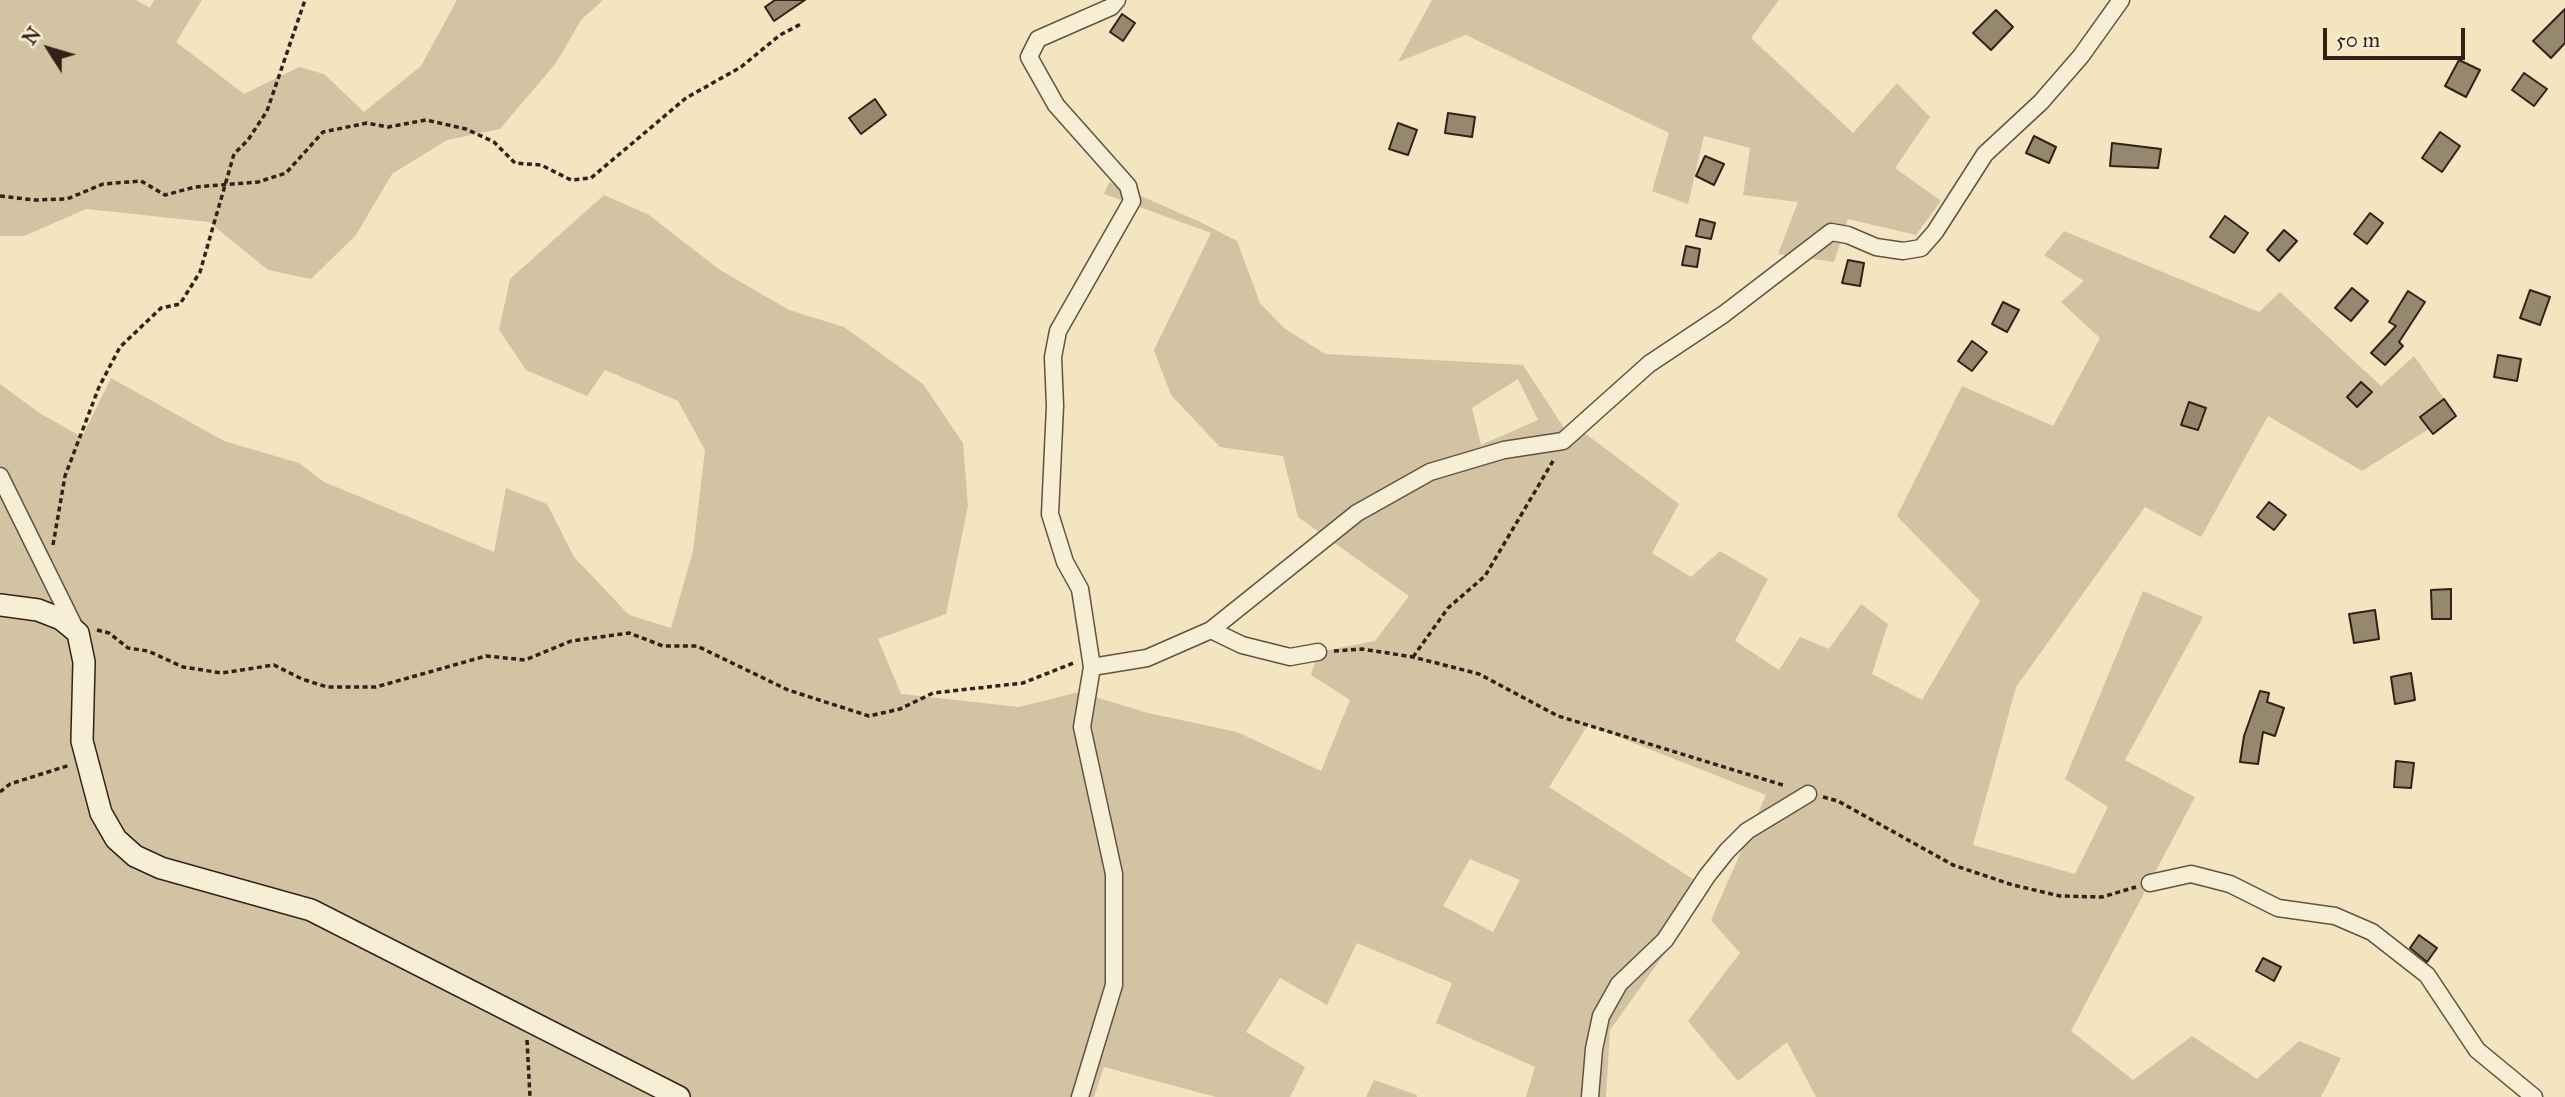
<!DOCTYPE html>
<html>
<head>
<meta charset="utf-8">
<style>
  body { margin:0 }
  #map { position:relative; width:2565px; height:1097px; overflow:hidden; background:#f2e5c0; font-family:"IM FELL Great Primer",serif }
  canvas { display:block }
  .north { position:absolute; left:14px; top:14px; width:70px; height:70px; -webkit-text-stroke:5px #f7eed6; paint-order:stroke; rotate:307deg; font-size:19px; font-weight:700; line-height:28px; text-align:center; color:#332118 }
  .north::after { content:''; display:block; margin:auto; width:24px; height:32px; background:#332118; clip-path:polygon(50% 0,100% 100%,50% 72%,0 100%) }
  .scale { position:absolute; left:2323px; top:28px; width:142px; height:32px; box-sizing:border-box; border:4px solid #332118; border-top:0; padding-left:9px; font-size:21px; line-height:24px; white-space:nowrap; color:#332118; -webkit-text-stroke:5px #f7eed6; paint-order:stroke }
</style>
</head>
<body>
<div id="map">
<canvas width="2565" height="1097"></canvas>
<div class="north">N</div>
<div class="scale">50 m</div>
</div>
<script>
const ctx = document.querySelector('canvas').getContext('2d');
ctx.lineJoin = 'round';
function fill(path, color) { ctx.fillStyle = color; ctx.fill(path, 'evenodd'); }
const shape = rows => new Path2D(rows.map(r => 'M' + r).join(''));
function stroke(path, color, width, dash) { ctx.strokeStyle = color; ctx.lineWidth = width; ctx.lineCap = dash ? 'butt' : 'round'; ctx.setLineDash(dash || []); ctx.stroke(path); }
const green = shape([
  [0,0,136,0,150,8,154,0,202,0,176,42,244,94,299,67,324,74,364,112,421,66,457,0,603,0,581,20,556,63,500,129,447,140,392,174,356,235,311,279,268,270,209,222,86,209,24,236,0,236],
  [1432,0,1779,0,1751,38,1853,133,1897,83,1930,117,1895,168,1941,201,1916,235,1848,219,1834,262,1778,254,1798,202,1743,195,1750,148,1704,136,1688,204,1652,191,1669,133,1466,35,1398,62],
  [1109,182,1200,222,1237,241,1260,303,1284,328,1325,354,1523,365,1564,428,1578,428,1679,504,1652,553,1691,577,1720,551,1768,579,1735,641,1779,670,1800,637,1829,649,1861,604,1888,624,1872,674,1922,700,1980,601,1897,516,1962,386,2053,426,2100,338,2061,302,2084,281,2044,255,2064,231,2259,312,2280,292,2381,386,2414,356,2454,413,2362,471,2268,416,2201,537,2145,507,2016,687,1973,845,2075,874,2108,807,2065,779,2143,591,2203,617,2125,760,2195,797,2071,1031,2133,1080,2192,1036,2257,1079,2299,1041,2341,1058,2321,1097,1816,1097,1787,1042,1738,1081,1688,1021,1740,953,1711,920,1766,795,1588,725,1549,787,1710,890,1610,1030,1606,1097,1526,1097,1535,1067,1436,1023,1452,983,1357,943,1327,1005,1280,978,1246,1032,1305,1067,1290,1097,1216,1097,1104,1067,1094,1097,0,1097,0,384,41,414,82,437,111,378,224,441,299,463,324,482,494,552,506,488,547,504,574,557,629,615,671,628,693,551,705,450,678,401,605,370,587,396,526,370,499,330,510,279,604,195,649,215,720,270,789,310,844,327,923,384,963,443,968,506,946,614,878,639,901,694,1019,707,1079,692,1148,713,1237,732,1321,771,1350,700,1311,675,1318,652,1375,641,1409,596,1298,517,1283,456,1220,447,1171,395,1154,350,1211,233,1104,194],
  [1518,379,1538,420,1481,445,1472,408],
  [1470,859,1520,880,1493,932,1443,906],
  [1374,1080,1417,1095,1417,1097,1366,1097]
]);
const building = shape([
  [775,0,805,0,774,21,765,7,775,0],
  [2565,9,2565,43,2551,58,2533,41,2565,9],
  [1996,10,2013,27,1991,50,1973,33,1996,10],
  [1122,14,1135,23,1123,41,1110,32,1122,14],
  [2459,60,2480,70,2466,97,2445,86,2459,60],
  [2524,73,2547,89,2534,106,2512,90,2524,73],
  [875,99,886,115,861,134,849,118,875,99],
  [1448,113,1475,117,1472,137,1445,133,1448,113],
  [1398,123,1417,130,1408,155,1389,149,1398,123],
  [2440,132,2460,146,2442,172,2422,158,2440,132],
  [2034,136,2056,147,2049,163,2026,153,2034,136],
  [2112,143,2161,149,2158,168,2110,166,2112,143],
  [1705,156,1724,164,1714,185,1696,176,1705,156],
  [2370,213,2383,223,2367,244,2354,234,2370,213],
  [2225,216,2248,233,2234,253,2210,237,2225,216],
  [1700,219,1715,223,1711,239,1696,236,1700,219],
  [2284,230,2297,241,2279,261,2267,250,2284,230],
  [1686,246,1700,249,1697,267,1682,265,1686,246],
  [1848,260,1864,263,1860,286,1842,283,1848,260],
  [2352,288,2368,301,2351,321,2335,308,2352,288],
  [2530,290,2550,297,2540,325,2520,318,2530,290],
  [2408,291,2425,302,2399,342,2403,346,2385,365,2371,353,2396,326,2389,322,2408,291],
  [2003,302,2019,310,2007,332,1992,324,2003,302],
  [1972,341,1987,352,1972,371,1958,361,1972,341],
  [2498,355,2521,359,2517,381,2494,377,2498,355],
  [2361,382,2372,392,2357,407,2347,397,2361,382],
  [2444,399,2456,416,2433,434,2420,417,2444,399],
  [2189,402,2206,408,2198,430,2181,425,2189,402],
  [2269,502,2286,515,2274,530,2257,517,2269,502],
  [2451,589,2451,619,2432,619,2431,590,2451,589],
  [2375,610,2379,639,2354,643,2349,614,2375,610],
  [2411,673,2415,700,2395,704,2391,677,2411,673],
  [2260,691,2269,693,2267,702,2284,708,2275,736,2263,732,2258,764,2240,762,2244,736,2260,691],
  [2396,761,2414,763,2411,788,2394,787,2396,761],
  [2419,935,2437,948,2427,962,2410,948,2419,935],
  [2263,958,2281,967,2274,981,2256,971,2263,958]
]);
const path = shape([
  [0,196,35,200,67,199,103,184,141,181,165,195,195,187,258,182,286,173,323,132,367,123,388,127,426,120,466,129,494,142,515,163,541,165,571,180,591,178,686,98,741,67,780,35,801,24],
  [53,545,65,476,99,387,120,347,161,308,180,304,200,272,234,154,248,140,267,111,305,0],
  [97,630,109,633,128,648,148,651,183,667,222,673,274,665,302,679,327,687,376,687,486,656,525,660,571,641,629,633,663,646,697,646,788,690,869,716,900,709,933,693,1023,683,1076,662],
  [1334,651,1362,649,1413,657,1479,674,1558,716,1786,786],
  [1413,657,1448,608,1485,576,1553,461],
  [0,792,10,784,70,765],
  [1823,797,1838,801,1953,865,2013,885,2060,896,2102,897,2136,887],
  [527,1040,530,1097]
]);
const street = shape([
  [0,476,75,628],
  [1211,630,1242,645,1290,657,1318,652],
  [1092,667,1147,658,1211,630,1357,513,1430,472,1504,450,1563,441,1649,364,1724,314,1831,232,1848,235,1876,247,1903,251,1921,248,1935,232,1985,154,2041,102,2081,56,2121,0],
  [2150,883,2191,874,2230,884,2278,908,2335,916,2372,932,2427,975,2477,1050,2534,1097],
  [1080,1097,1114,985,1114,874,1082,727,1092,667,1080,589,1065,562,1050,514,1055,406,1053,357,1058,331,1132,201,1128,186,1056,105,1029,57,1038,39,1111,7,1117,0],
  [1590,1097,1594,1049,1601,1016,1619,984,1665,940,1707,876,1727,851,1747,831,1808,794]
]);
const secondary = shape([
  [0,605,38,610,61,619,78,633,84,662,82,741,101,813,116,839,135,856,161,868,311,910,679,1097]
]);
fill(green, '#d2c4a3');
fill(building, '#96876f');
stroke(building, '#332118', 2);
stroke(street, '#635242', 19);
stroke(secondary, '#332118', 24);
stroke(path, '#332118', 3.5, [5, 3.5]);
stroke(street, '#f7eed6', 16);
stroke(secondary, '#f7eed6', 21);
</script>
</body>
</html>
